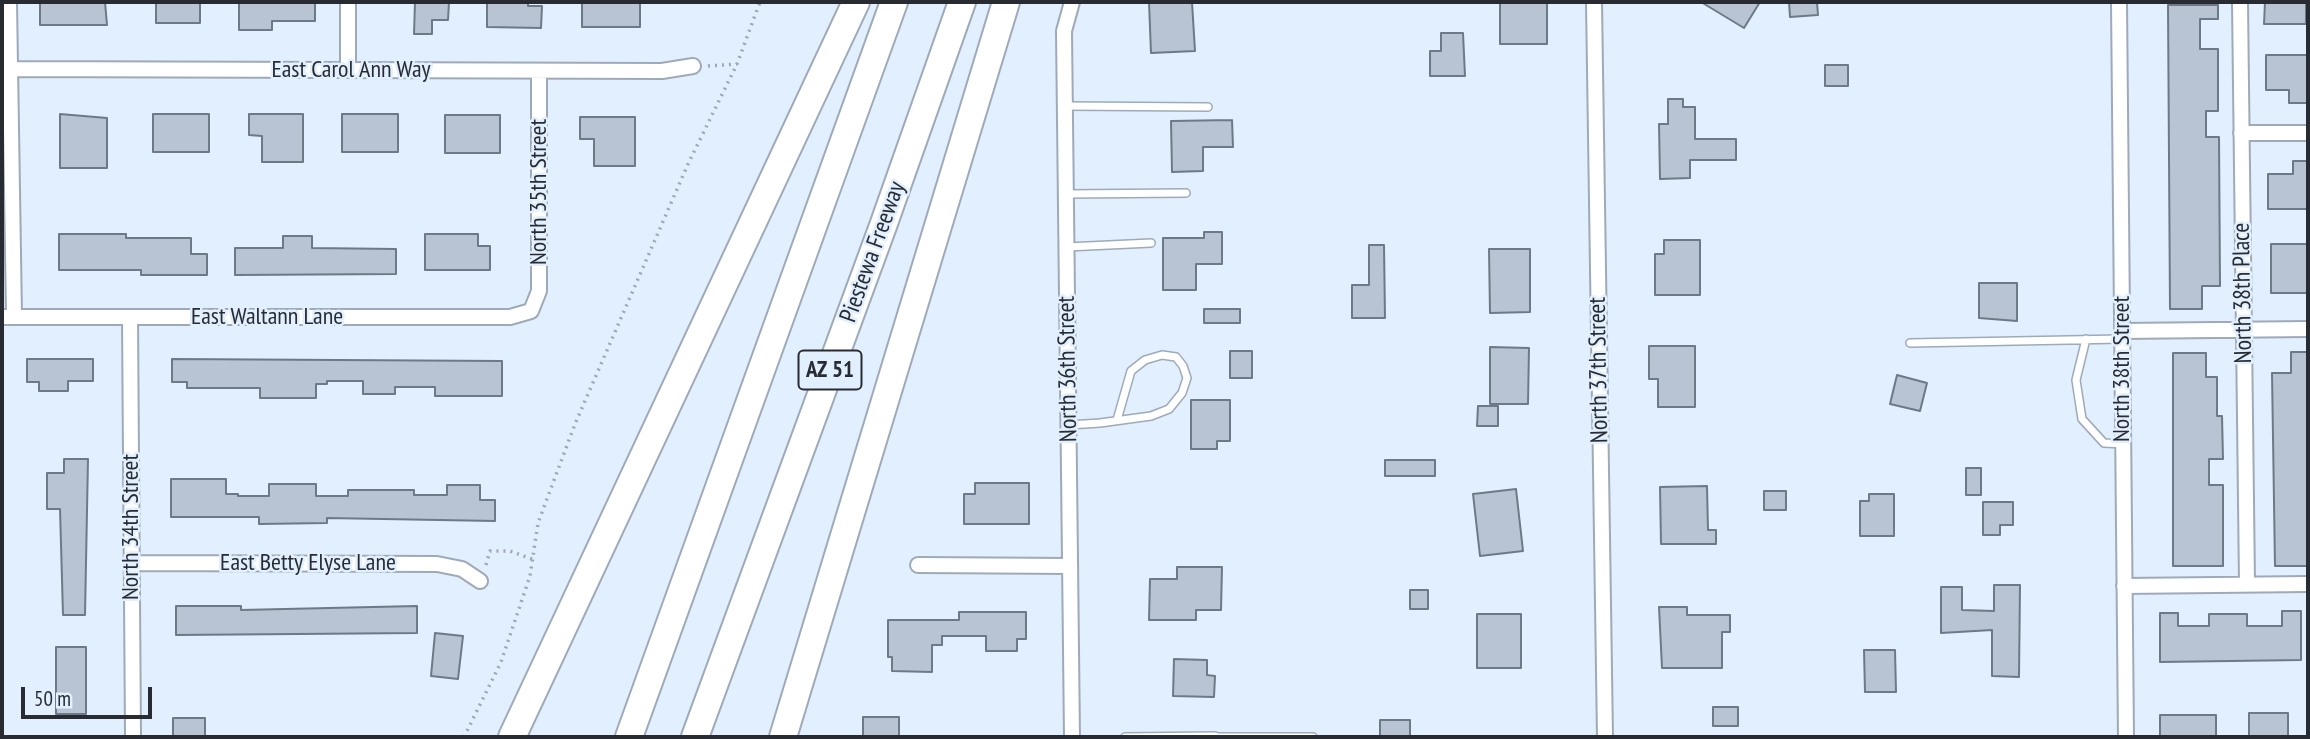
<!DOCTYPE html>
<html>
<head>
<meta charset="utf-8">
<style>
  body { margin:0 }
  #map { position:relative; width:2310px; height:739px; overflow:hidden; background:#e2effe; font-family:"PT Sans Narrow",sans-serif }
  canvas { display:block }
  .frame { position:absolute; inset:0; border:4px solid #282c32; pointer-events:none }
  .scale { position:absolute; left:21px; top:687px; width:131px; height:32px; box-sizing:border-box; border:4px solid #282c32; border-top:0; padding-left:9px; font-size:21px; line-height:24px; white-space:nowrap; color:#282c32; -webkit-text-stroke:5px #e2effe; paint-order:stroke }
</style>
</head>
<body>
<div id="map">
<canvas width="2310" height="739"></canvas>
<div class="frame"></div>
<div class="scale">50 m</div>
</div>
<script>
const ctx = document.querySelector('canvas').getContext('2d');
ctx.lineJoin = 'round';
function fill(path, color) { ctx.fillStyle = color; ctx.fill(path, 'evenodd'); }
const shape = rows => new Path2D(rows.map(r => 'M' + r).join(''));
function stroke(path, color, width, dash) { ctx.strokeStyle = color; ctx.lineWidth = width; ctx.lineCap = dash ? 'butt' : 'round'; ctx.setLineDash(dash || []); ctx.stroke(path); }
function label(font, color, halo, rows, align = 'center') {
  ctx.font = font + ' "PT Sans Narrow",sans-serif'; ctx.lineWidth = 5; ctx.setLineDash([]); ctx.textBaseline = 'middle'; ctx.strokeStyle = halo; ctx.fillStyle = color; for (const [text, x, y, turn = 0] of rows) {
    ctx.save(); ctx.translate(x, y); ctx.rotate((+turn || 0) * Math.PI / 180); ctx.textAlign = isNaN(turn) ? turn : align; if (halo) ctx.strokeText(text, 0, 0); ctx.fillText(text, 0, 0); ctx.restore();
  }
}
const building = shape([
  [40,2,105,2,107,25,40,25,40,2],
  [156,2,200,2,200,23,156,23,156,2],
  [239,2,315,2,315,21,272,21,272,30,239,30,239,2],
  [415,2,449,2,448,20,432,20,432,34,414,34,415,2],
  [487,2,528,2,528,6,542,6,541,28,487,27,487,2],
  [582,2,640,2,640,27,582,27,582,2],
  [1149,2,1192,2,1195,51,1151,53,1149,2],
  [1500,2,1547,2,1547,44,1500,44,1500,2],
  [1701,2,1760,2,1744,28,1701,2],
  [1789,2,1817,2,1818,15,1790,17,1789,2],
  [2265,2,2306,2,2306,24,2264,24,2265,2],
  [2168,5,2218,5,2218,19,2200,19,2200,49,2218,49,2218,111,2206,111,2206,137,2219,137,2220,286,2202,286,2202,309,2170,309,2168,5],
  [1441,33,1463,33,1465,76,1430,76,1430,51,1441,51,1441,33],
  [2266,55,2307,55,2307,103,2289,103,2289,90,2266,90,2266,55],
  [1825,65,1848,65,1848,86,1825,86,1825,65],
  [1668,99,1683,99,1683,107,1695,107,1695,139,1736,139,1736,160,1690,160,1690,178,1660,179,1659,124,1668,124,1668,99],
  [60,114,107,118,107,168,60,168,60,114],
  [153,114,209,114,209,152,153,152,153,114],
  [249,114,303,114,303,162,262,162,262,136,249,135,249,114],
  [342,114,398,114,398,152,342,152,342,114],
  [445,115,500,115,500,153,445,153,445,115],
  [580,117,635,117,635,166,594,166,594,139,580,139,580,117],
  [1232,120,1233,147,1203,147,1203,171,1172,172,1171,121,1232,120],
  [2293,161,2308,161,2308,209,2268,209,2268,174,2293,174,2293,161],
  [1204,232,1222,232,1222,264,1196,264,1196,290,1163,290,1163,238,1204,238,1204,232],
  [59,234,126,234,126,238,191,238,191,254,207,254,207,275,141,275,141,270,59,270,59,234],
  [425,234,478,234,478,246,490,246,490,270,425,270,425,234],
  [283,236,312,236,312,248,396,249,396,274,235,275,235,248,283,248,283,236],
  [1664,240,1700,240,1700,295,1655,295,1655,254,1664,254,1664,240],
  [2271,244,2308,244,2308,293,2271,293,2271,244],
  [1369,245,1384,245,1385,318,1352,318,1352,285,1369,285,1369,245],
  [1489,249,1530,249,1530,312,1490,313,1489,249],
  [1979,283,2017,283,2017,321,1979,318,1979,283],
  [1204,309,1240,309,1240,323,1204,323,1204,309],
  [1649,346,1695,346,1695,407,1658,407,1658,379,1649,379,1649,346],
  [1490,347,1529,348,1528,404,1490,404,1490,347],
  [1230,351,1252,351,1252,378,1230,378,1230,351],
  [2291,352,2308,352,2308,566,2275,566,2272,373,2291,373,2291,352],
  [2173,353,2206,353,2206,377,2217,377,2217,416,2222,416,2223,459,2209,459,2209,485,2223,485,2223,566,2173,566,2173,353],
  [27,359,93,359,93,381,68,381,68,391,39,391,39,382,27,382,27,359],
  [172,359,502,361,502,396,435,396,435,387,395,387,395,394,363,394,363,381,327,381,327,384,316,384,316,398,260,398,260,388,187,388,187,382,172,382,172,359],
  [1897,375,1927,383,1920,411,1890,404,1897,375],
  [1191,400,1230,400,1230,441,1217,441,1217,449,1191,449,1191,400],
  [1478,406,1498,406,1498,426,1477,426,1478,406],
  [64,459,88,459,85,615,63,615,60,509,47,509,47,473,64,473,64,459],
  [1385,460,1435,460,1435,476,1385,476,1385,460],
  [1966,468,1981,468,1981,495,1966,495,1966,468],
  [171,479,226,479,226,494,238,494,238,496,269,496,269,484,316,484,316,496,348,496,348,490,414,490,414,495,447,495,447,485,480,485,480,500,495,500,495,521,327,518,327,523,259,524,259,517,171,517,171,479],
  [975,483,1029,483,1029,524,964,524,964,494,975,494,975,483],
  [1707,486,1708,530,1716,530,1716,544,1661,544,1660,487,1707,486],
  [1516,489,1523,551,1480,556,1473,494,1516,489],
  [1764,491,1786,491,1786,510,1764,510,1764,491],
  [1869,494,1894,494,1894,536,1860,536,1860,501,1869,501,1869,494],
  [1983,502,2013,502,2013,525,2000,525,2000,535,1983,535,1983,502],
  [1177,567,1222,567,1221,610,1196,610,1196,620,1149,620,1150,579,1177,579,1177,567],
  [1994,585,2020,585,2019,677,1992,676,1992,630,1941,633,1941,587,1962,587,1962,610,1994,611,1994,585],
  [1410,590,1428,590,1428,609,1410,609,1410,590],
  [176,606,241,606,241,610,417,606,417,633,176,635,176,606],
  [1659,607,1687,607,1687,615,1730,615,1730,632,1722,632,1722,668,1662,668,1659,607],
  [2282,611,2301,611,2301,660,2160,662,2160,613,2178,613,2178,626,2209,626,2209,614,2247,614,2247,626,2282,626,2282,611],
  [959,612,1026,612,1026,639,1017,639,1017,651,986,651,986,636,942,636,942,645,932,645,932,672,892,671,892,657,888,657,888,620,959,620,959,612],
  [1477,614,1521,614,1521,668,1477,668,1477,614],
  [435,633,463,636,458,679,431,676,435,633],
  [56,647,86,647,86,714,56,714,56,647],
  [1864,650,1895,650,1896,692,1865,692,1864,650],
  [1174,659,1207,660,1207,675,1215,676,1214,697,1173,696,1174,659],
  [1713,707,1738,707,1738,726,1713,726,1713,707],
  [2249,713,2288,713,2288,737,2249,737,2249,713],
  [2160,715,2216,715,2216,737,2160,737,2160,715],
  [863,717,899,717,899,737,863,737,863,717],
  [173,718,205,718,205,737,173,737,173,718],
  [1380,720,1410,720,1410,737,1380,737,1380,720]
]);
const path = shape([
  [708,66,737,64],
  [486,565,490,551,510,551,532,559],
  [464,737,501,662,530,576,538,523,575,424,688,164,737,64,760,2]
]);
const service = shape([
  [1065,106,1208,107],
  [1066,194,1186,193],
  [1067,247,1151,243],
  [2086,339,2076,380,2082,419,2104,443,2123,444],
  [1910,343,2122,339],
  [1069,425,1100,423,1151,416,1169,409,1182,393,1187,378,1183,366,1176,357,1162,355,1145,360,1131,371,1117,420],
  [1125,737,1215,736],
  [1215,737,1313,737]
]);
const minor = shape([
  [9,2,14,316],
  [1594,2,1605,737],
  [2119,2,2126,737],
  [2240,2,2247,584],
  [9,69,662,71,693,66],
  [348,70,348,2],
  [2241,133,2308,133],
  [2,317,510,317,531,311,539,291,539,71],
  [130,317,133,737],
  [2122,331,2308,329],
  [132,563,437,564,462,569,480,581],
  [918,565,1070,566],
  [2124,586,2308,584],
  [1072,737,1064,31,1072,2]
]);
const motorway = shape([
  [512,737,856,2],
  [629,737,894,2],
  [695,737,883,226,962,2],
  [783,737,1006,2]
]);
const shields = [
  [830,370,63]
];
const shieldNames = [
  ["AZ 51",830,370]
];
const streetNames = [
  ["East Carol Ann Way",351,70],
  ["North 35th Street",539,192,-90],
  ["Piestewa Freeway",873,252,-70],
  ["North 38th Place",2243,293,-91],
  ["East Waltann Lane",267,317],
  ["North 36th Street",1068,369,-91],
  ["North 38th Street",2122,369,-90],
  ["North 37th Street",1599,370,-91],
  ["North 34th Street",131,527,-90],
  ["East Betty Elyse Lane",308,563]
];
fill(building, '#b8c4d3');
stroke(building, '#6e7987', 2);
stroke(service, '#9eaab9', 10);
stroke(minor, '#9eaab9', 18);
stroke(motorway, '#9eaab9', 30);
stroke(path, '#9ea7b3', 3.5, [2, 5]);
stroke(service, '#fff', 7);
stroke(minor, '#fff', 14);
stroke(motorway, '#fff', 26);
for (const [x, y, w] of shields) { const box = new Path2D(); box.roundRect(x - w / 2, y - 19.5, w, 39, 5); ctx.fillStyle = '#e2effe'; ctx.fill(box); stroke(box, '#282c32', 2); }
label('bold 23px', '#282c32', null, shieldNames);
label('24px', '#282c32', '#e2effe', streetNames);
</script>
</body>
</html>
